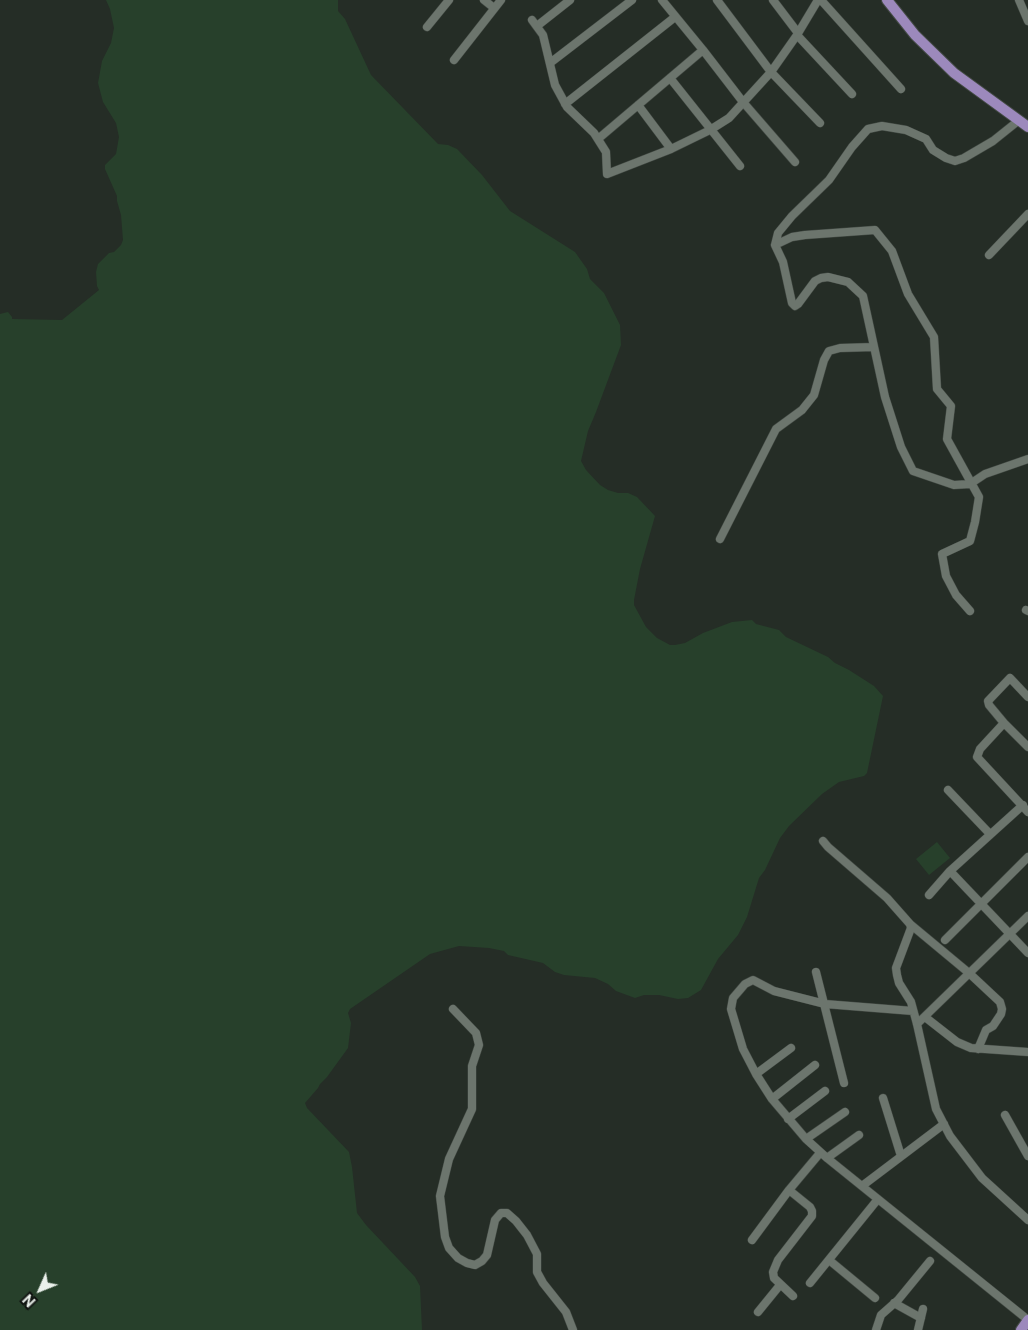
<!DOCTYPE html>
<html>
<head>
<meta charset="utf-8">
<style>
  body { margin:0 }
  #map { position:relative; width:1028px; height:1330px; overflow:hidden; background:#252d26; font-family:"Public Sans",sans-serif }
  canvas { display:block }
  .north { position:absolute; left:15px; top:1265px; width:50px; height:50px; -webkit-text-stroke:4px #101411; paint-order:stroke; rotate:226deg; font-size:14px; font-weight:700; line-height:20px; text-align:center; color:#eaf0eb }
  .north::after { content:''; display:block; margin:auto; width:18px; height:22px; background:#eaf0eb; clip-path:polygon(50% 0,100% 100%,50% 72%,0 100%) }
</style>
</head>
<body>
<div id="map">
<canvas width="1028" height="1330"></canvas>
<div class="north">N</div>
</div>
<script>
const ctx = document.querySelector('canvas').getContext('2d');
ctx.lineJoin = 'round';
function fill(path, color) { ctx.fillStyle = color; ctx.fill(path, 'evenodd'); }
const shape = rows => new Path2D(rows.map(r => 'M' + r).join(''));
function stroke(path, color, width, dash) { ctx.strokeStyle = color; ctx.lineWidth = width; ctx.lineCap = dash ? 'butt' : 'round'; ctx.setLineDash(dash || []); ctx.stroke(path); }
const green = shape([
  [106,0,338,0,338,11,345,19,371,75,438,144,448,145,457,149,482,175,510,211,575,252,587,269,590,279,604,293,620,325,621,345,596,412,588,431,581,461,586,470,600,485,608,490,618,493,628,493,637,497,655,516,640,569,634,600,634,605,646,627,657,638,670,645,675,645,685,643,703,633,732,622,752,620,756,624,779,630,786,637,828,657,835,663,849,670,874,686,883,696,867,773,864,776,839,782,822,794,789,826,780,838,765,870,759,878,747,917,738,935,718,959,701,990,688,998,678,999,659,995,644,995,635,998,616,991,608,984,595,978,564,975,555,972,543,963,508,955,504,951,489,948,459,946,430,954,350,1009,348,1013,351,1023,348,1048,327,1077,320,1084,318,1088,305,1103,307,1108,349,1152,352,1167,357,1213,366,1225,415,1277,420,1286,422,1330,0,1330,0,314,8,312,12,317,12,319,62,320,99,290,97,286,96,272,98,264,109,253,114,252,121,245,123,240,121,215,117,201,117,196,105,169,105,165,116,154,119,137,116,123,103,102,98,83,102,61,111,43,114,28,110,9],
  [937,842,950,858,929,875,916,859]
]);
const minor = shape([
  [484,0,494,8],
  [662,0,703,50,743,102,795,162],
  [717,0,771,72,820,123],
  [773,0,798,33],
  [821,0,901,89],
  [1019,0,1028,21],
  [532,20,543,35,555,85,567,107,594,133,606,152,607,174,671,149,710,130,729,118,771,72,797,35,818,0],
  [537,26,570,0],
  [427,27,449,0],
  [797,35,852,94],
  [454,60,501,0],
  [550,63,632,0],
  [670,78,740,166],
  [565,104,675,17],
  [638,105,671,149],
  [1018,121,993,141,964,158,955,161,946,158,933,150,926,139,906,130,882,126,868,129,852,147,829,180,792,216,778,233,775,245,783,262,792,303,795,306,798,304,815,281,821,278,828,277,848,282,863,296,885,397,901,447,913,471,954,485,970,484,985,474,1028,459],
  [598,139,703,50],
  [775,245,792,237,805,235,875,230,892,251,908,294,934,337,937,389,951,406,947,439,979,497,975,522,970,541,942,554,946,576,956,595,970,611],
  [989,255,1028,214],
  [720,539,776,429,802,410,814,395,824,360,829,351,840,348,874,347],
  [1026,610,1028,611],
  [1028,697,1010,678,988,701,989,705,1004,723,1028,747],
  [1004,723,980,749,977,757,1028,812],
  [948,790,990,834],
  [823,841,828,847,887,898,910,924,969,973,1000,1002,1002,1009,1001,1014,993,1026,986,1030,978,1049],
  [950,871,1028,953],
  [929,895,950,871,1023,805],
  [910,924,911,928,896,968,897,975,899,983,911,1002,917,1024,936,1109,950,1136,982,1178,1028,1220],
  [945,940,1028,857],
  [816,972,844,1083],
  [453,1009,476,1033,479,1045,472,1066,472,1109,449,1159,440,1196,445,1237,449,1248,458,1258,467,1263,475,1265,482,1261,487,1255,495,1220,501,1213,507,1213,516,1221,527,1235,537,1254,537,1272,543,1283,566,1312,573,1330],
  [913,1011,825,1004,774,991,753,980,745,984,733,998,731,1009,743,1049,756,1074,772,1099,806,1139,827,1158,1028,1320],
  [925,1017,957,1042,971,1048,1028,1052],
  [917,1024,1028,916],
  [756,1074,791,1048],
  [883,1098,901,1156],
  [772,1099,815,1065],
  [1005,1115,1028,1156],
  [788,1119,825,1091],
  [806,1139,845,1112],
  [827,1158,859,1135],
  [862,1186,944,1124],
  [789,1190,810,1207,812,1211,812,1216,778,1260,773,1272,774,1278,793,1296],
  [752,1240,789,1190,820,1153],
  [829,1260,875,1298],
  [810,1283,878,1199],
  [894,1303,921,1318],
  [758,1312,780,1285],
  [876,1330,881,1315,898,1300,930,1261],
  [918,1330,923,1309]
]);
const major = shape([
  [887,0,915,35,954,73,1028,127],
  [1021,1330,1028,1320]
]);
fill(green, '#27402b');
stroke(minor, '#434a44', 9);
stroke(major, '#434a44', 12);
stroke(minor, '#6c756d', 8);
stroke(major, '#9c89bc', 10);
</script>
</body>
</html>
